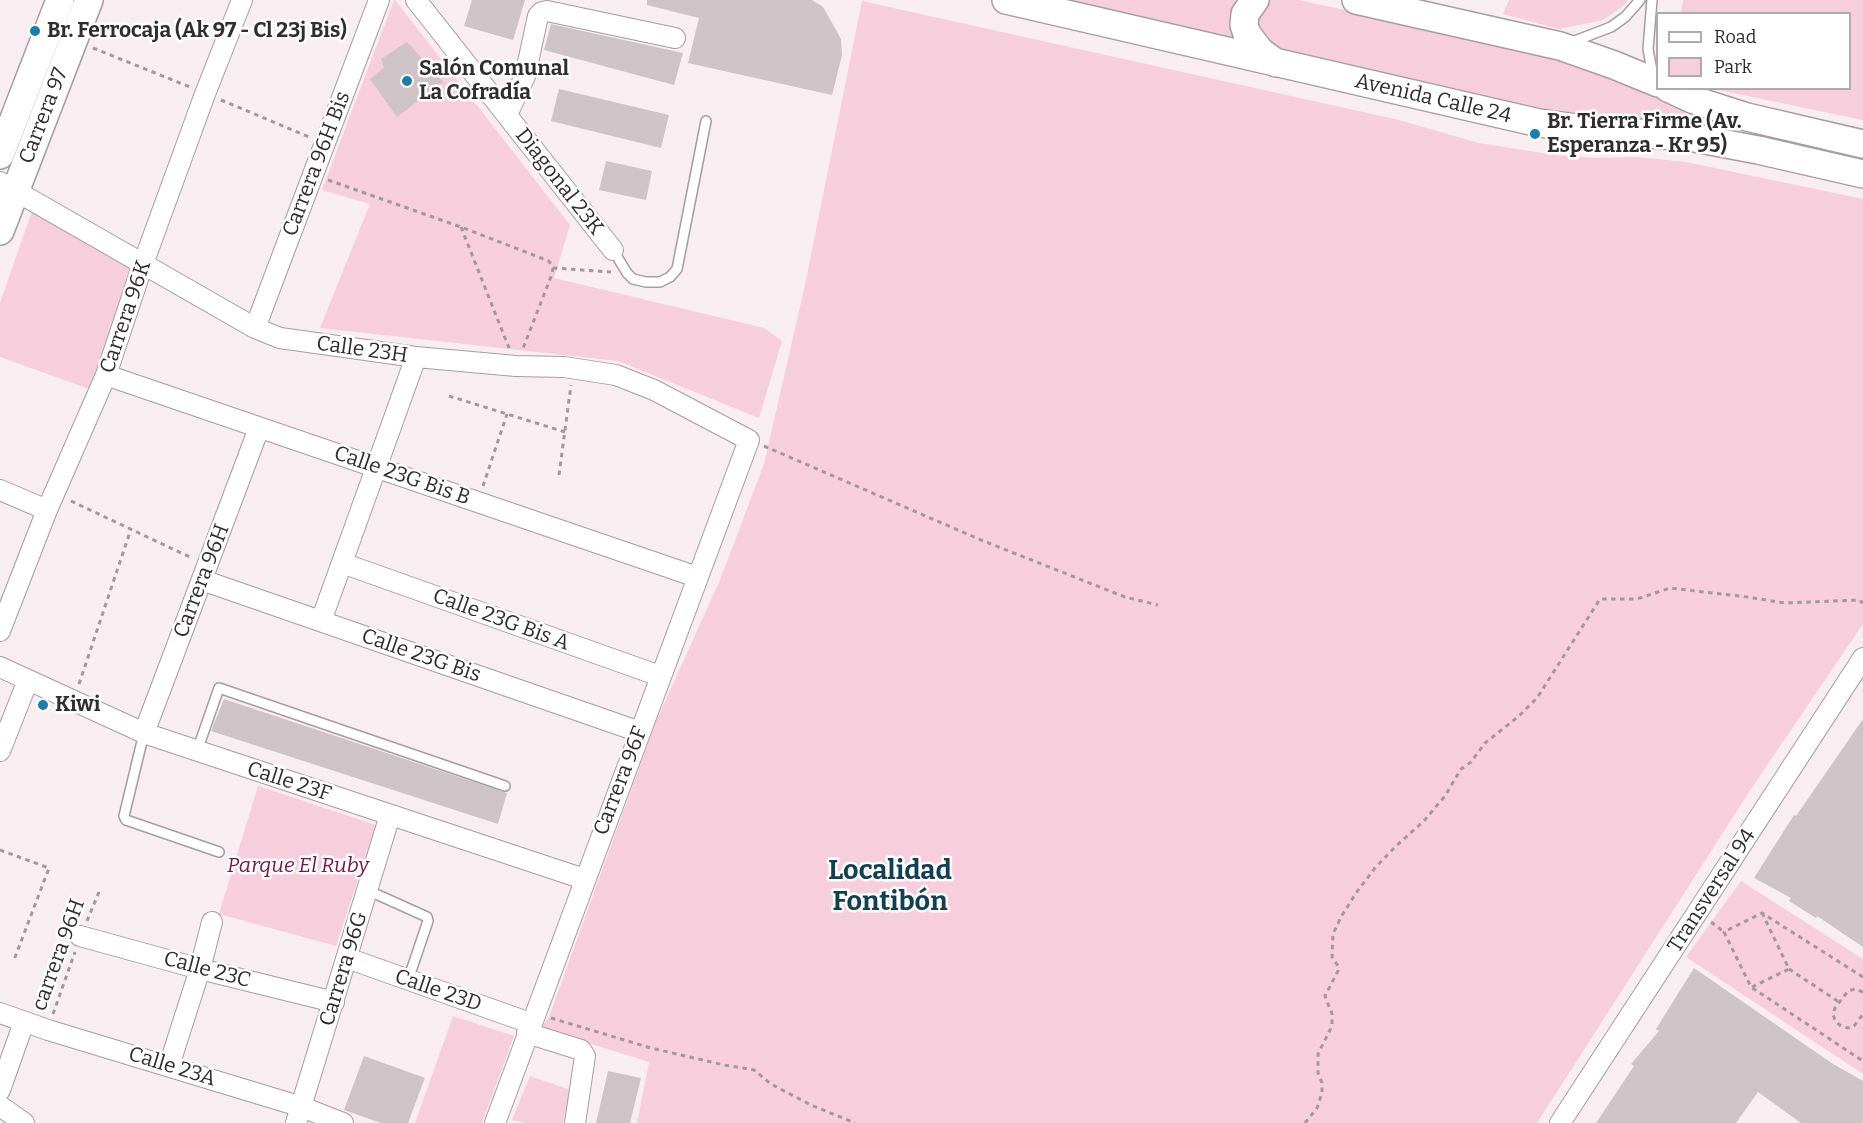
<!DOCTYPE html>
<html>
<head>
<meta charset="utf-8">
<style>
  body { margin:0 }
  #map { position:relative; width:1863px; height:1123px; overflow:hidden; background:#f8edf1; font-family:Bitter,serif }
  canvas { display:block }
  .legend { position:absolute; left:1656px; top:12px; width:195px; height:78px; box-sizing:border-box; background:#fff; border:2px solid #adabac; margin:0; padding:8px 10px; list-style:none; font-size:18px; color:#312d2f }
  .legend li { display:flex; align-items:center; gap:12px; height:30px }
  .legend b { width:30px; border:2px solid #adabac }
</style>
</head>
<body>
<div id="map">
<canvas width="1863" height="1123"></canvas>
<ul class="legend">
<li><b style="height:8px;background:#fff"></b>Road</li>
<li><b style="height:16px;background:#f7cedc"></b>Park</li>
</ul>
</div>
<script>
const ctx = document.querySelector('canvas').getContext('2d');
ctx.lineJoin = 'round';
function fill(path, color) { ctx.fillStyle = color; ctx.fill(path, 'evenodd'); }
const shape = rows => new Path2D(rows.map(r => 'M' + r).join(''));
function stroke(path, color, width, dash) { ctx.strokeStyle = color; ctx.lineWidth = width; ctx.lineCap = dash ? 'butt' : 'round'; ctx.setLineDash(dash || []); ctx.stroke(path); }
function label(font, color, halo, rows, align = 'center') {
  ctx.font = font + ' Bitter,serif'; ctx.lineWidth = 5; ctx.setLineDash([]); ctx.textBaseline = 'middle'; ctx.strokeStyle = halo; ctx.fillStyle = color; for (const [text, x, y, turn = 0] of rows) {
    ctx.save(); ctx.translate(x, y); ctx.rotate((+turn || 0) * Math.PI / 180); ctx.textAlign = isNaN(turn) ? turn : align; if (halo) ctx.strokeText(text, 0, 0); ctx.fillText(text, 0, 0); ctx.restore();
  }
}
const green = shape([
  [394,0,395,0,570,225,554,278,764,328,782,341,759,418,618,361,320,328,370,204,322,190],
  [1046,0,1240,0,1240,46],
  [1271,0,1299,0,1561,57,1609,74,1696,114,1693,125,1568,116,1344,67,1276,47,1253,28,1262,4],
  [1509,0,1628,0,1623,6,1603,20,1559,29,1503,14],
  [1683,0,1863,0,1863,120,1714,89,1850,88,1850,14,1681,13],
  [862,1,1399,120,1479,143,1555,155,1595,158,1636,157,1686,162,1863,199,1863,624,1751,789,1537,1123,637,1123,649,1062,541,1028,549,1017,655,724,720,580,764,464,805,285],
  [32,211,135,268,92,390,0,357,0,303],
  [258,786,376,825,336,946,219,914],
  [1741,881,1863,959,1863,1074,1686,957],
  [453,1016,514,1036,482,1123,415,1123],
  [530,1076,571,1090,563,1123,527,1123,512,1120]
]);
const building = shape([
  [472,0,525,0,513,40,464,26],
  [647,0,812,0,823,7,841,39,842,55,832,95,688,63,699,18,647,5],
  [551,24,683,53,674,85,544,50],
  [407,42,443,82,397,117,370,79,384,68,381,59],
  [559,89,669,115,661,148,551,121],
  [606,161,652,171,646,200,599,190],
  [224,699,507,793,498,824,211,731],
  [1863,719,1863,947,1817,916,1816,918,1789,901,1791,898,1754,878,1794,815,1796,816],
  [1694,968,1833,1064,1863,1081,1863,1123,1801,1123,1758,1092,1736,1123,1596,1123,1634,1066,1631,1064,1659,1031,1656,1029],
  [364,1056,425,1078,408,1123,381,1123,344,1110],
  [608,1071,641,1078,630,1123,596,1123]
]);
const path = shape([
  [93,48,190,87],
  [221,100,309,137],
  [328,180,461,227,549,261,553,268,552,274,522,351],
  [461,227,509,348],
  [553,268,611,272],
  [449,396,565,432],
  [764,446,981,540,1125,597,1158,605],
  [559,475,571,385],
  [483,486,507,414],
  [71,501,192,558],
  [79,684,131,529],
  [0,850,49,868,14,960],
  [87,921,99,892],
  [1711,922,1724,932],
  [1789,969,1839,1002],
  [1863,977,1762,913,1724,932,1751,987,1863,1061],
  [1752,987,1789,969,1763,915],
  [1863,992,1855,989,1848,991,1835,1008,1833,1015,1836,1022,1841,1026,1848,1028,1854,1026,1863,1014],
  [53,1014,75,952],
  [551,1018,651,1048,724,1065,754,1070,771,1084,811,1105,855,1123],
  [1305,1123,1317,1108,1322,1093,1322,1083,1318,1073,1318,1054,1332,1026,1332,1014,1325,996,1338,971,1338,966,1332,957,1333,934,1341,917,1356,893,1375,868,1396,846,1423,822,1445,796,1461,769,1471,762,1485,743,1519,716,1537,698,1600,599,1637,599,1670,588,1747,597,1785,603,1859,600,1863,603]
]);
const lane = shape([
  [1652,0,1648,49,1652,71,1655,77],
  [1572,42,1611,27,1625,17,1640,0],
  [613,250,627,273,633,279,646,282,660,282,670,277,677,269,706,121],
  [144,733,124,816,126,820,219,852],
  [197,751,219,688,505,786],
  [367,890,427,917,428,921,408,980]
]);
const street = shape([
  [416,0,613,250],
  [507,115,525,76,538,16,542,12,547,11,675,38],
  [0,182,255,328,280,338,416,357,516,366,564,367,616,375,654,390,749,440,495,1123],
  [255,328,379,0],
  [106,375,697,577],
  [0,490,47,510],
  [342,563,660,676],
  [202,580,640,732],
  [321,621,416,357],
  [0,631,47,510,106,375,143,264,205,94,242,0],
  [0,667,144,733,584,879],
  [144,733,259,428],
  [0,751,28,680],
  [80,936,200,969,334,1002],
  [347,958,530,1023],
  [0,1013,48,1030,302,1107,343,1123],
  [527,1033,581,1050,585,1056,575,1123],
  [169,1066,200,969,212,922],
  [0,1090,24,1022],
  [0,1106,24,1123],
  [296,1123,390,815],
  [1560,1123,1863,658]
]);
const secondary = shape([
  [1006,0,1539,123,1584,129,1689,137,1758,150,1863,174],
  [1255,0,1245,14,1244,25,1247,34,1260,51,1276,63],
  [1356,0,1560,46,1614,65,1658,83],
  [1668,88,1694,100,1747,117,1863,144],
  [0,155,60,0],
  [0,231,89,0]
]);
const markers = [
  [35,31,6,"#1581aa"],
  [407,81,6,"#1581aa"],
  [1535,134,6,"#1581aa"],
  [43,705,6,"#1581aa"]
];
const poiNames = [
  ["Br. Ferrocaja (Ak 97 - Cl 23j Bis)",47,31],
  ["Salón Comunal",419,69],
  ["La Cofradía",419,93],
  ["Br. Tierra Firme (Av.",1547,122],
  ["Esperanza - Kr 95)",1547,146],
  ["Kiwi",55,705]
];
const streetNames = [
  ["Avenida Calle 24",1433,99,13],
  ["Carrera 97",44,116,-69],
  ["Carrera 96H Bis",317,164,-69],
  ["Diagonal 23K",559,182,52],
  ["Carrera 96K",126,317,-71],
  ["Calle 23H",362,350,8],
  ["Calle 23G Bis B",402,476,19],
  ["Carrera 96H",202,581,-69],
  ["Calle 23G Bis A",501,620,20],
  ["Calle 23G Bis",421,656,19],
  ["Carrera 96F",621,781,-69],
  ["Calle 23F",289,782,18],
  ["Transversal 94",1712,891,-57],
  ["carrera 96H",59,955,-70],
  ["Carrera 96G",344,969,-73],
  ["Calle 23C",207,970,15],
  ["Calle 23D",438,991,19],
  ["Calle 23A",172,1067,17]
];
const parkNames = [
  ["Parque El Ruby",298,866]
];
const districtNames = [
  ["Localidad",890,871],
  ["Fontibón",890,902]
];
fill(green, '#f7cedc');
fill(building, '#cec3c7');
stroke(lane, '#a79da0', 12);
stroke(street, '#a79da0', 22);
stroke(secondary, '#a79da0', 30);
stroke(path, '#a1999c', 3, [4.5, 4.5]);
stroke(lane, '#fff', 9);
stroke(street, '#fff', 20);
stroke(secondary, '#fff', 27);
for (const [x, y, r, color] of markers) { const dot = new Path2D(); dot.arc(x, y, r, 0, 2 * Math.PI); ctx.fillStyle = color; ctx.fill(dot); stroke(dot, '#fff', 2); }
label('bold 21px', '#312d2f', '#fff', poiNames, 'left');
label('21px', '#312d2f', '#fff', streetNames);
label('italic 21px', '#751947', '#fff', parkNames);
label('bold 27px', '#104053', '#fff', districtNames);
</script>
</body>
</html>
